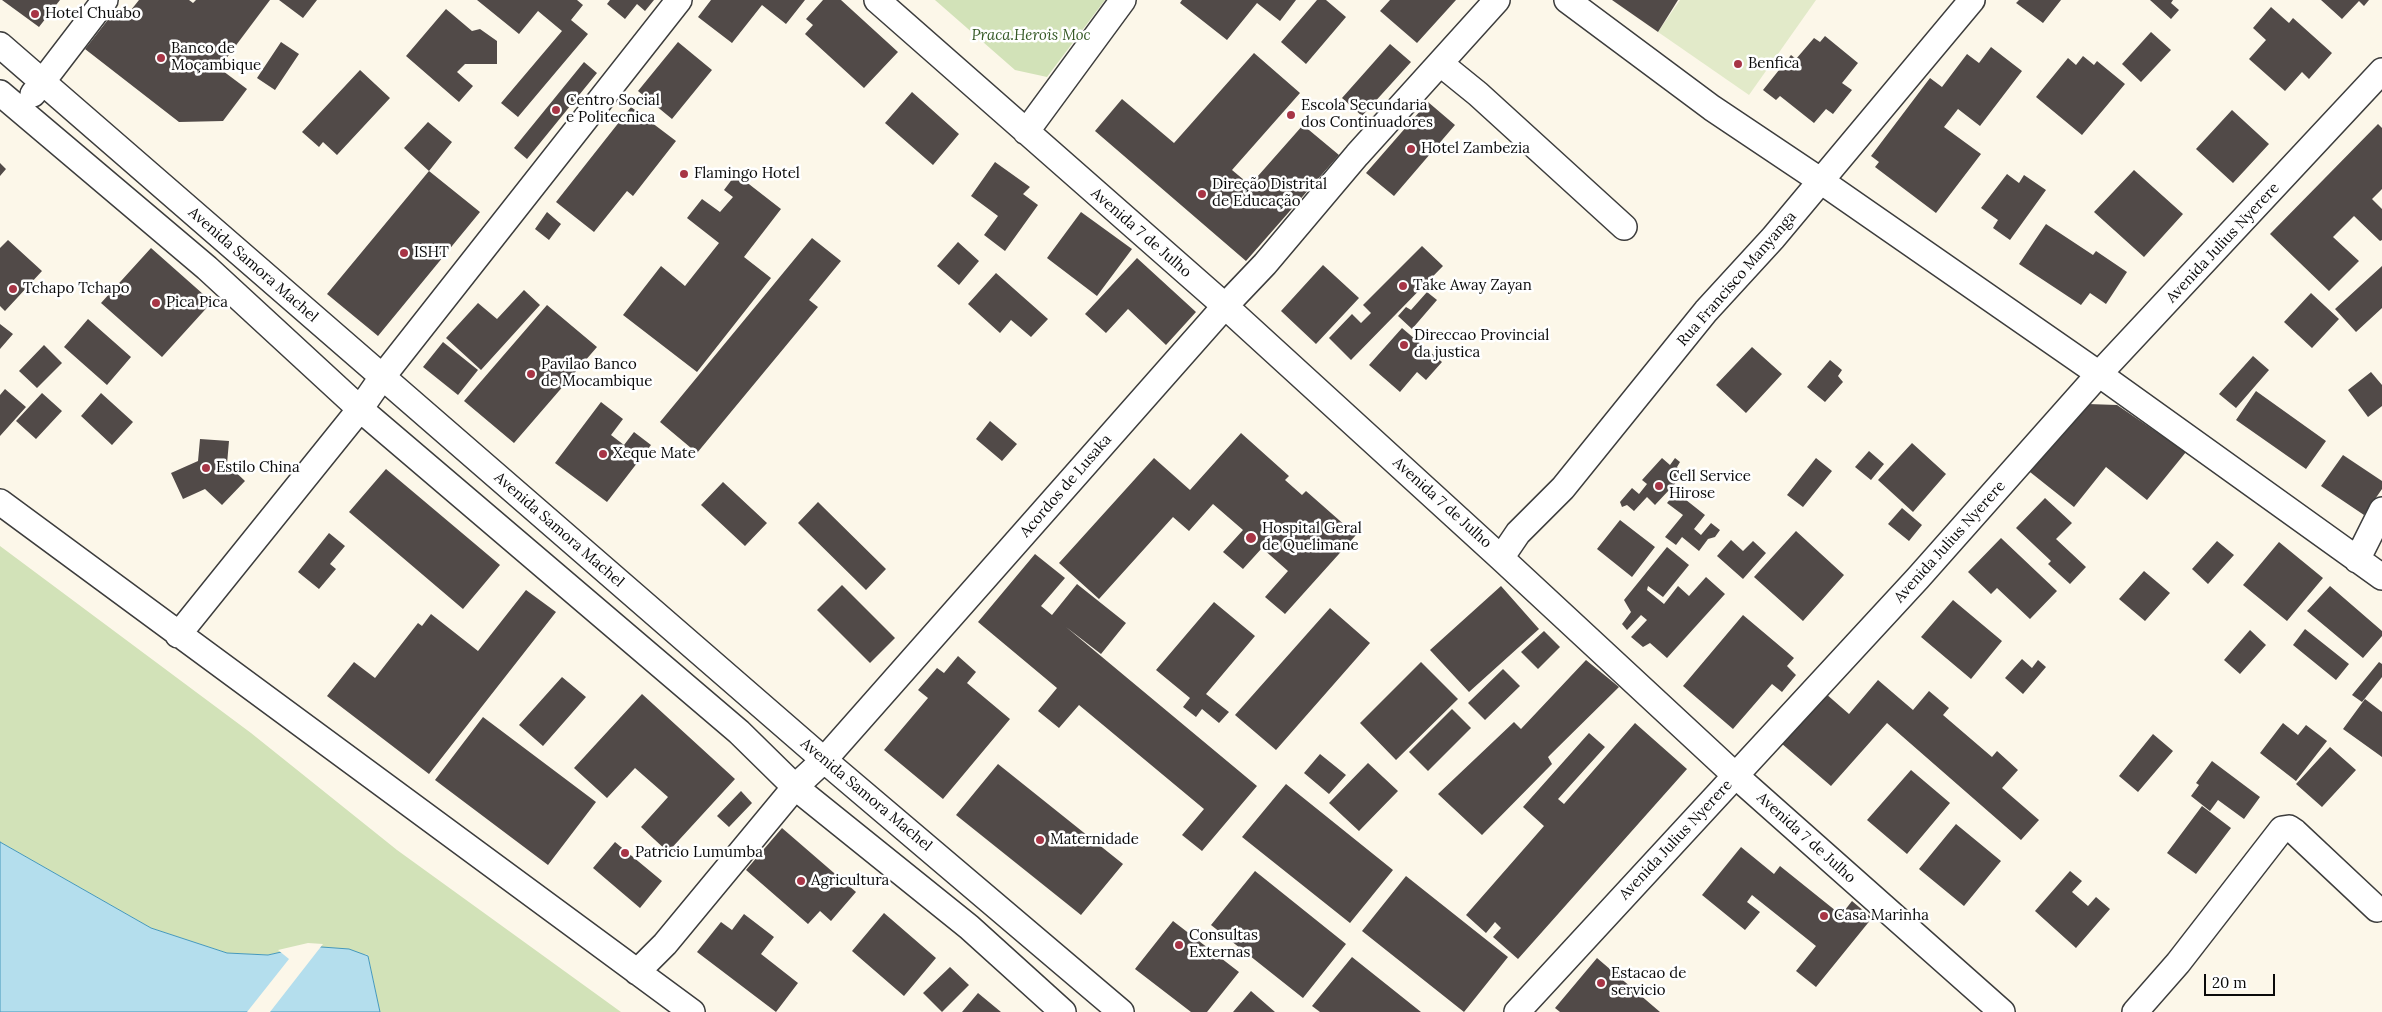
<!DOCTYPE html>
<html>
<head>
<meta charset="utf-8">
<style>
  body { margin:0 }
  #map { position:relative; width:2382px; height:1012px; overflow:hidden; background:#fcf7e9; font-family:Lora,serif }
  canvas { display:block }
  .scale { position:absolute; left:2204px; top:974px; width:71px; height:22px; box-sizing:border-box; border:2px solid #0a0a0a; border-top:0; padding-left:6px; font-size:15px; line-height:18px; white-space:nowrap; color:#0a0a0a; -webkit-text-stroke:4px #fff; paint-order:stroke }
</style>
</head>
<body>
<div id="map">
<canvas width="2382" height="1012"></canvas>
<div class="scale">20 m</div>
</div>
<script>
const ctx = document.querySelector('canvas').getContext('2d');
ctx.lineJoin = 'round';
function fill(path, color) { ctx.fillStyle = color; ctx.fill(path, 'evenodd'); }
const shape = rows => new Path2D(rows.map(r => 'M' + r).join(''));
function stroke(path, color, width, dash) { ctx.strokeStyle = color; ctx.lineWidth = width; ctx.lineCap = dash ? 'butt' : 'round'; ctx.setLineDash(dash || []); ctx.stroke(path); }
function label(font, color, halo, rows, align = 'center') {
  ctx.font = font + ' Lora,serif'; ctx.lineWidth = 5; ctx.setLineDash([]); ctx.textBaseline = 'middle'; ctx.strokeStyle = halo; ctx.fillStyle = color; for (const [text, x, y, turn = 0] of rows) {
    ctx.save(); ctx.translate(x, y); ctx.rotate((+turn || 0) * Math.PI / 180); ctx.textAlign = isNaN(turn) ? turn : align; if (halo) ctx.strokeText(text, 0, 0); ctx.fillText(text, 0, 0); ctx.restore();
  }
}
const green = shape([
  [935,0,1105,0,1047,77,1015,70],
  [0,546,251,733,397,850,621,1012,380,1012,368,955,308,946,268,955,227,953,151,928,0,842]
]);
const pitch = shape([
  [1680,0,1816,0,1749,95,1658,32]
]);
const water = shape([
  [0,842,151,928,227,953,268,955,308,946,349,949,368,956,380,1012,0,1012,0,842]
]);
const pier = shape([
  [308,943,323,944,270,1012,247,1012,289,959,278,950]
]);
const building = shape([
  [2,0,60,0,39,27],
  [139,0,189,0,193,3,196,0,270,0,219,68,247,89,223,121,179,122,85,49,114,12,131,10],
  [279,0,317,0,303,18],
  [477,0,577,0,583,5,571,20,588,34,518,117,501,103,562,31,538,11,519,34],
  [610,0,654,0,645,11,637,4,625,19,607,4],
  [711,0,805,0,786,24,762,5,732,43,698,17],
  [823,0,841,0,898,52,864,88,805,34,813,25,806,19],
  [1182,0,1296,0,1280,21,1257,3,1227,40,1180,3],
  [1317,0,1326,0,1346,17,1306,64,1281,42],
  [1390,0,1456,0,1417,43,1380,11],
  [1612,0,1678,0,1658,32],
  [2019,0,2061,0,2043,23,2016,3],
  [2150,0,2173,0,2171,3,2179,10,2171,19],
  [2321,0,2369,0,2364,6,2359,1,2342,19],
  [2271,7,2289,23,2293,18,2332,53,2309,79,2302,72,2285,91,2249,59,2266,40,2253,28],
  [446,9,472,31,480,29,497,41,497,64,465,64,457,72,473,86,459,102,406,56],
  [2151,32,2171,50,2141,82,2122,64],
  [1825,36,1858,63,1842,83,1852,90,1833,114,1826,109,1814,123,1780,96,1776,100,1763,90,1791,55,1796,59,1814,38,1820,42],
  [281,42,299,54,275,90,257,78],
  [678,42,712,70,672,119,638,91],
  [1390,44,1411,62,1362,116,1342,98],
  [1991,47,2022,71,1980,126,1958,109,1944,127,1981,154,1936,213,1875,167,1879,162,1871,156,1930,78,1942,87,1967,54,1979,63],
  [1254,53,1300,93,1232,170,1250,185,1303,125,1339,155,1246,261,1095,131,1122,99,1174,143],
  [2083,56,2094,65,2097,61,2125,84,2082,135,2036,97,2068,58,2076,65],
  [584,62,597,73,527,159,514,148],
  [360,70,390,98,337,155,323,142,319,147,302,132],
  [912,92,959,134,933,165,885,123],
  [1428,102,1455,125,1394,196,1366,173],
  [631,107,676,141,633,196,627,191,594,232,556,202],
  [2232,110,2269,144,2233,183,2196,149],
  [428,122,452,142,429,171,404,148],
  [2378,124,2382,128,2382,189,2372,199,2382,209,2382,240,2380,241,2354,216,2333,237,2359,261,2329,291,2270,234],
  [995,162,1030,187,1023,194,1038,205,1005,251,984,235,998,216,971,196],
  [0,163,6,169,0,176],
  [2134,170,2183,214,2144,257,2094,212],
  [429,171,480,212,378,336,327,294],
  [736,174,781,209,744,257,771,278,697,372,623,315,661,266,685,286,719,243,687,218,702,199,720,212,733,197,724,190],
  [2007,174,2019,183,2024,175,2046,190,2010,240,1993,228,1998,220,1981,208],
  [547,212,561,224,549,240,535,229],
  [1081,212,1132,249,1097,296,1047,258],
  [2046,224,2093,255,2096,251,2127,272,2106,304,2090,293,2081,305,2019,264],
  [812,238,841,261,809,300,818,307,697,453,660,422],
  [8,240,42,271,5,311,0,306,0,248],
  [958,242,979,261,959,285,937,266],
  [1422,246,1443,266,1351,360,1329,338,1352,314,1361,323,1371,313,1363,305],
  [151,248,212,302,162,357,101,303],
  [1137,258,1196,312,1166,345,1128,309,1106,333,1085,314],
  [1323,265,1359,298,1316,344,1281,311],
  [2382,266,2382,308,2356,332,2335,309],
  [996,273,1048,319,1031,337,1011,320,1000,333,968,304],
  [524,290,540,305,481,370,446,338,478,303,497,319],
  [1427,292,1437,300,1412,329,1398,316,1406,307,1411,310],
  [2311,293,2339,319,2312,348,2284,322],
  [547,305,597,347,514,443,464,401],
  [88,319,131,357,107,385,64,347],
  [0,324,13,334,0,349],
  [1402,328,1442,362,1426,380,1417,372,1400,392,1369,365],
  [443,342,478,370,458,395,423,367],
  [44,345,62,363,37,388,19,371],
  [1752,347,1782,374,1746,413,1716,385],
  [2253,356,2269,370,2236,408,2219,394],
  [1830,360,1842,370,1838,376,1843,382,1825,402,1807,387],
  [2371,372,2382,385,2382,406,2368,417,2348,390],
  [5,389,26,407,0,436,0,395],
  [2256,391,2326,441,2306,469,2236,420],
  [42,393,62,411,36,439,16,421],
  [101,393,133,422,112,445,81,416],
  [601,402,623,419,611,435,624,445,634,432,651,445,607,502,555,463],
  [2088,404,2117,405,2186,452,2147,500,2106,467,2074,507,2030,472],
  [990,421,1017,444,1002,461,976,439],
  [1241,433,1289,476,1285,480,1302,495,1306,491,1356,535,1285,614,1265,597,1288,571,1262,548,1243,569,1223,552,1243,530,1213,504,1189,531,1173,517,1099,599,1059,563,1154,458,1190,490],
  [200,439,229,441,227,464,245,481,222,505,205,489,183,499,171,473,198,461],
  [1912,443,1946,474,1913,512,1878,480],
  [1869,451,1884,464,1871,480,1855,467],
  [2343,455,2382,481,2382,489,2364,515,2321,486],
  [1662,458,1670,465,1675,458,1680,462,1677,467,1684,474,1655,505,1647,497,1634,511,1627,505,1622,507,1620,502,1632,488,1639,494,1647,484,1642,480],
  [1816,458,1832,471,1803,507,1787,495],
  [386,469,500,565,463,609,349,512],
  [723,482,767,523,745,546,701,505],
  [1676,492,1705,515,1694,529,1701,535,1711,523,1720,530,1715,537,1708,539,1699,551,1682,537,1676,545,1665,537,1683,515,1667,503],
  [2045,498,2072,523,2056,539,2086,567,2070,584,2048,564,2051,561,2016,528],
  [818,502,886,569,866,590,798,523],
  [1902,508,1922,525,1909,541,1888,524],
  [1620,520,1655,547,1632,577,1597,549],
  [1796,531,1844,575,1803,621,1754,577],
  [329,533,345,546,330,564,336,569,319,589,298,572],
  [2001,538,2057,591,2030,619,1997,588,1991,594,1968,572],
  [1731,540,1743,551,1753,541,1766,553,1743,579,1717,556],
  [2217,541,2234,555,2208,584,2192,569],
  [2279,542,2323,578,2287,621,2243,585],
  [1667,547,1689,565,1663,597,1648,586,1647,590,1664,604,1678,586,1689,596,1706,577,1725,594,1667,658,1650,643,1643,647,1631,637,1647,620,1641,615,1627,630,1622,624,1631,612,1624,600],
  [1035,554,1065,578,1041,606,1052,615,1077,584,1126,623,1101,654,1066,627,1257,786,1202,851,1182,835,1204,809,1079,705,1059,728,1038,711,1057,688,978,622],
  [2144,571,2170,593,2145,621,2119,599],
  [842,585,895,638,870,663,817,610],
  [1501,586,1539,629,1469,692,1430,650],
  [2330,586,2382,631,2382,636,2363,658,2307,611],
  [526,590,556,612,429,774,327,696,354,662,375,678,418,623,422,626,431,614,478,651],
  [1953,600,2002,641,1971,679,1921,637],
  [1214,602,1255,636,1206,694,1229,712,1219,723,1202,709,1196,717,1183,707,1190,698,1156,670],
  [1330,608,1370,643,1276,750,1235,715],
  [1743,615,1794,658,1787,666,1796,675,1782,692,1772,684,1733,729,1683,686],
  [2305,629,2349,664,2336,680,2293,645],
  [2250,630,2266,645,2240,674,2224,660],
  [1544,631,1560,647,1538,669,1521,652],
  [958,656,976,672,967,683,1010,719,943,799,884,750,928,698,918,690,937,668,944,673],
  [2022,659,2032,668,2038,660,2046,667,2023,694,2005,678],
  [1586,660,1619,687,1548,757,1552,764,1482,835,1438,794,1514,722,1521,729],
  [1421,662,1458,699,1396,760,1360,723],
  [2379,662,2382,664,2382,677,2362,702,2352,695],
  [1503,669,1520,686,1485,720,1468,703],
  [562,677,586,697,543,746,519,725],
  [1878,680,1913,710,1929,691,1949,708,1943,715,1992,757,1997,751,2018,770,2002,788,2039,820,2021,840,1887,723,1831,786,1781,743,1825,693,1849,714],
  [642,694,735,779,668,852,641,827,668,797,635,768,607,798,574,768],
  [2365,699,2382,712,2382,757,2343,729],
  [1452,709,1471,728,1428,771,1409,752],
  [483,717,596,802,548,865,435,780],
  [1635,723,1687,769,1518,959,1493,937,1501,928,1495,922,1486,933,1466,915,1544,826,1523,807,1589,733,1605,747,1558,799,1564,804],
  [2283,723,2298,735,2306,725,2327,741,2296,781,2260,753],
  [2153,734,2173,751,2138,792,2119,776],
  [2330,747,2356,770,2322,807,2296,784],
  [1320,754,1346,775,1329,794,1304,773],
  [2212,761,2260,797,2244,819,2218,800,2210,811,2191,796,2199,785,2196,783],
  [1368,763,1398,791,1359,831,1329,803],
  [998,764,1123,864,1081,915,956,815],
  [1911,770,1950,803,1907,854,1867,820],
  [1286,784,1393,870,1350,923,1242,837],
  [741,791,752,803,729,827,717,816],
  [2202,806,2231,828,2196,874,2167,853],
  [1956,824,2001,861,1964,906,1919,869],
  [782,828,856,892,831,921,820,911,808,924,746,870],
  [615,842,662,881,640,908,593,868],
  [1741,847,1774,874,1780,866,1841,915,1852,901,1872,918,1816,987,1796,971,1816,946,1752,895,1747,902,1760,912,1745,930,1702,895],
  [1255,871,1346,944,1303,998,1211,925],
  [2070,871,2082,881,2072,892,2088,906,2096,897,2110,909,2076,948,2035,911],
  [1406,876,1508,957,1464,1012,1362,931],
  [884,913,936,958,904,996,852,951],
  [744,914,774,937,761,954,798,983,776,1012,697,952,721,922,732,930],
  [1173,921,1239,972,1207,1012,1191,1012,1135,969],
  [1352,957,1421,1012,1320,1012,1312,1006],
  [1597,958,1660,1012,1560,1012,1555,1008],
  [950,967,969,985,942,1012,923,993],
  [1251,991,1275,1012,1233,1012],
  [978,993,1001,1012,962,1012]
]);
const minor = shape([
  [877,0,1225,306,1501,558,1736,776,2002,1012],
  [1567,0,1712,108,1821,181,2099,374,2382,577],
  [0,45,824,760,1121,1012],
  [1441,64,1478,94,1624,227],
  [0,93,207,268,360,409,739,732,795,787,969,927,1063,1012],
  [33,94,105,0],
  [1026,132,1123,0],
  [0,502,692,1012],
  [1501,558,1518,533,1563,488,1706,311,1773,238,1972,0],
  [2357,560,2382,510],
  [178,635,360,409,383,376,679,0],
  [637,972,665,944,795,787,824,760,1225,306,1265,264,1357,155,1497,0],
  [1517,1012,1918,578,2099,374,2382,71],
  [2135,1012,2178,963,2282,829,2289,828,2295,832,2377,909]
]);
const markers = [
  [35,14,5,"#a73546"],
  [161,58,5,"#a73546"],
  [1738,64,5,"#a73546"],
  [556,110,5,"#a73546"],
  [1291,115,5,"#a73546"],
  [1411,149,5,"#a73546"],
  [684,174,5,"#a73546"],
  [1202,194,5,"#a73546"],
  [404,253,5,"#a73546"],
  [1403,286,5,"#a73546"],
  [13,289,5,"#a73546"],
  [156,303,5,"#a73546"],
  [1404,345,5,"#a73546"],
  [531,374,5,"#a73546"],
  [603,454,5,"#a73546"],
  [206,468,5,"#a73546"],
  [1659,486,5,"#a73546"],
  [1251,538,6,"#a73546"],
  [1040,840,5,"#a73546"],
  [625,853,5,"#a73546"],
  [801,881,5,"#a73546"],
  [1824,916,5,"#a73546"],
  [1179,945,5,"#a73546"],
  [1601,983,5,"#a73546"]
];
const poiNames = [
  ["Hotel Chuabo",45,14],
  ["Banco de",171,49],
  ["Moçambique",171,66],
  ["Benfica",1748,64],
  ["Centro Social",566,101],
  ["e Politecnica",566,118],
  ["Escola Secundaria",1301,106],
  ["dos Continuadores",1301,123],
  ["Hotel Zambezia",1421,149],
  ["Flamingo Hotel",694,174],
  ["Direção Distrital",1212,185],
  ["de Educação",1212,202],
  ["ISHT",414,253],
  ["Take Away Zayan",1413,286],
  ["Tchapo Tchapo",23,289],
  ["Pica Pica",166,303],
  ["Direccao Provincial",1414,336],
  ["da justica",1414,353],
  ["Pavilao Banco",541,365],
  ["de Mocambique",541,382],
  ["Xeque Mate",613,454],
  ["Estilo China",216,468],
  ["Cell Service",1669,477],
  ["Hirose",1669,494],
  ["Hospital Geral",1262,529],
  ["de Quelimane",1262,546],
  ["Maternidade",1050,840],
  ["Patricio Lumumba",635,853],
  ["Agricultura",811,881],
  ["Casa Marinha",1834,916],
  ["Consultas",1189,936],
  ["Externas",1189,953],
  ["Estacao de",1611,974],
  ["servicio",1611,991]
];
const parkNames = [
  ["Praca.Herois Moc",1031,36]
];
const streetNames = [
  ["Avenida 7 de Julho",1141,233,41],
  ["Avenida Julius Nyerere",2223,243,-47],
  ["Avenida Samora Machel",253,265,41],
  ["Rua Francisco Manyanga",1737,279,-49],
  ["Acordos de Lusaka",1066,486,-49],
  ["Avenida 7 de Julho",1442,503,42],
  ["Avenida Samora Machel",559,530,41],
  ["Avenida Julius Nyerere",1950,542,-48],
  ["Avenida Samora Machel",866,795,40],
  ["Avenida 7 de Julho",1806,838,42],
  ["Avenida Julius Nyerere",1676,840,-47]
];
fill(green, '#d2e2b8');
fill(pitch, '#e2eac9');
fill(water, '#b4deed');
stroke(water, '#4598bb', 1);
fill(pier, '#fcf7e9');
fill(building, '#514a48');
stroke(minor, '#3d3d3d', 28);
stroke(minor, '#fff', 25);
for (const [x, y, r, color] of markers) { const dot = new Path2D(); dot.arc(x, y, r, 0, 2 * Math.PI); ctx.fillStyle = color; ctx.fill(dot); stroke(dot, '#fff', 2); }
label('15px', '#0a0a0a', '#fff', poiNames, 'left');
label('italic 15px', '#345824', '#fff', parkNames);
label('15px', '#0a0a0a', '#fff', streetNames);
</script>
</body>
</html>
